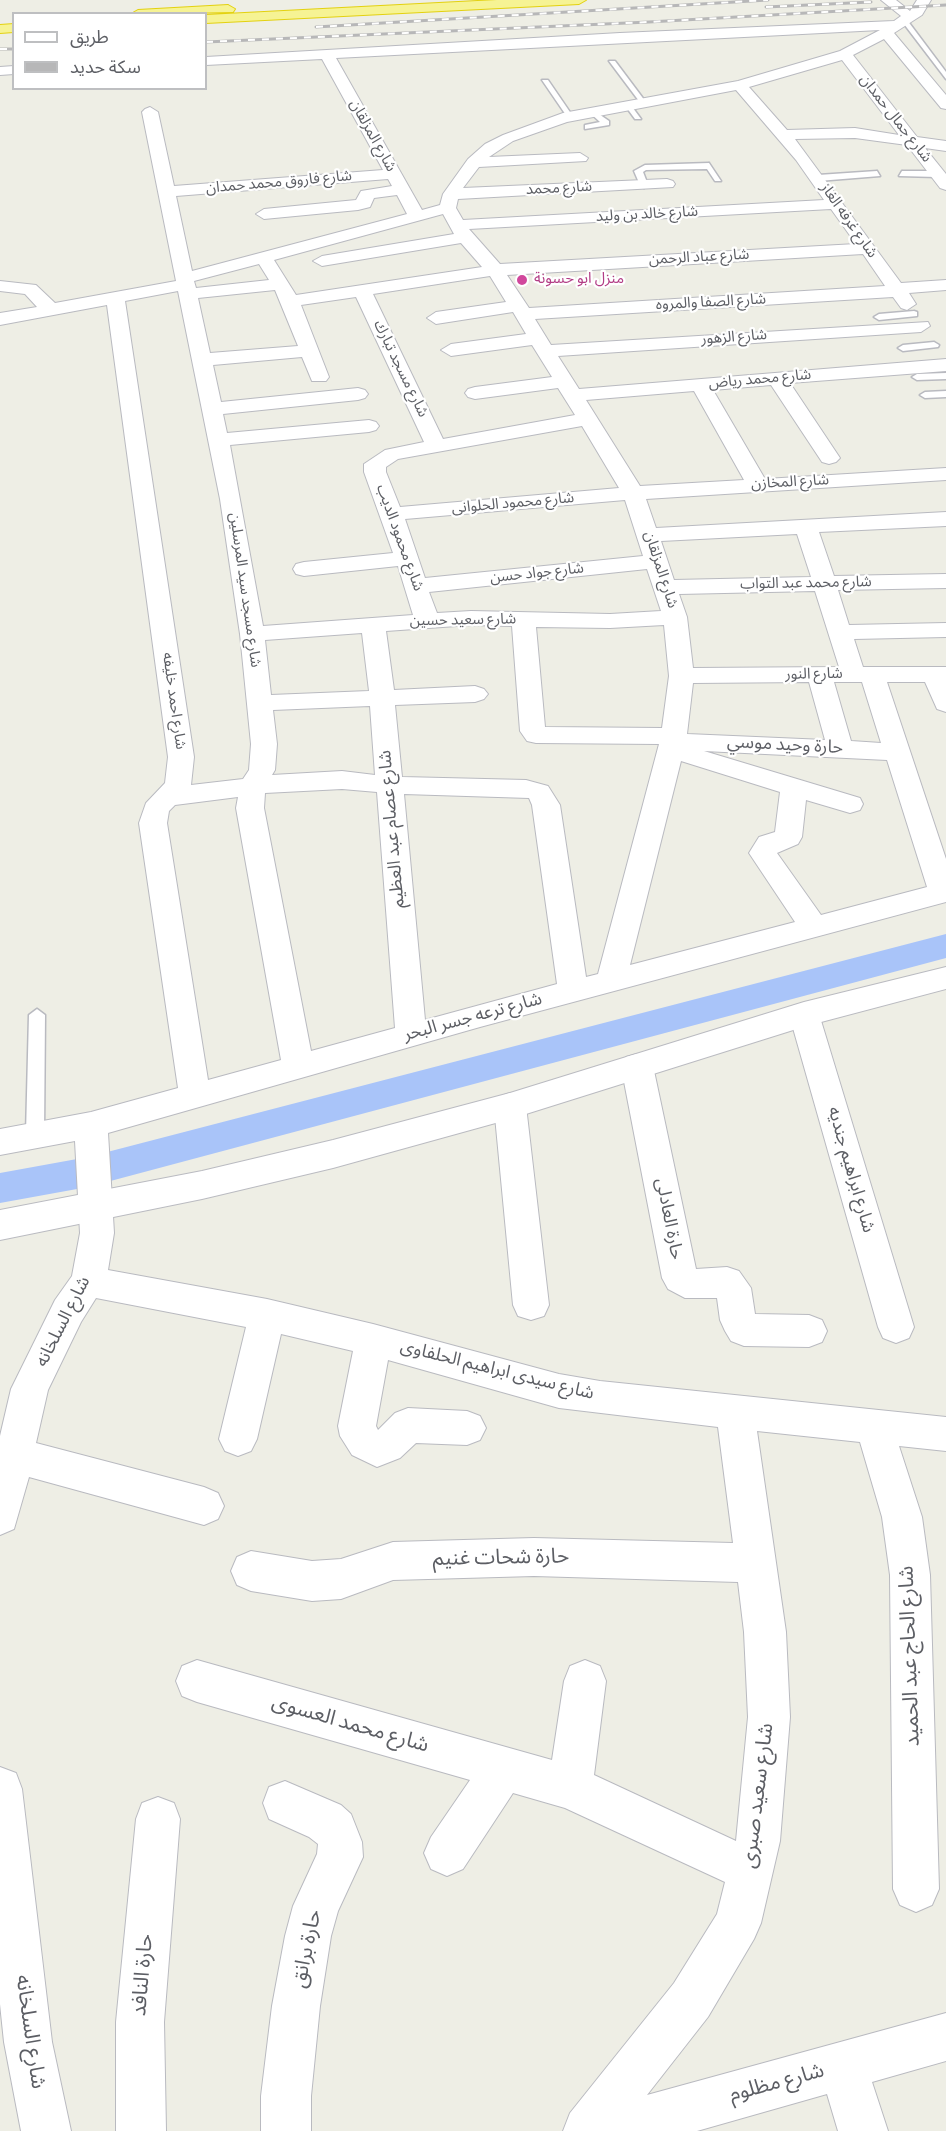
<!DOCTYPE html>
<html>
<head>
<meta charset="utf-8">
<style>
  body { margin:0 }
  #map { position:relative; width:946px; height:2131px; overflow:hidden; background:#eeeee5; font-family:"Source Sans 3","Noto Sans Arabic",sans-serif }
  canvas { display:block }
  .legend { position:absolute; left:12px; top:12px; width:195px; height:78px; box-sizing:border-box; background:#fff; border:2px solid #bebfc1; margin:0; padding:8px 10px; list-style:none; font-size:18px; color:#5c5e64 }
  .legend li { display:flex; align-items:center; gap:12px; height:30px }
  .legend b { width:30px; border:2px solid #bebfc1 }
</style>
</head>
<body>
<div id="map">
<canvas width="946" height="2131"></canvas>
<ul class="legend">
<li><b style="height:8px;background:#fff"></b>طريق</li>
<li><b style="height:8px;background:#b7b7b8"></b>سكة حديد</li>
</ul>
</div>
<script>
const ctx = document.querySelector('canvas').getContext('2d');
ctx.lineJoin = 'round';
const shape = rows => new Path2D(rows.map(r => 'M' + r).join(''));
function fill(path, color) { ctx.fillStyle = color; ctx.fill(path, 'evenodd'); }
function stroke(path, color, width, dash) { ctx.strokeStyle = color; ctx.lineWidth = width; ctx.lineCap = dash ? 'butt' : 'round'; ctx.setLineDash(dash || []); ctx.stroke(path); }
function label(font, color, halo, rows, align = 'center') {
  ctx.font = font + ' "Source Sans 3","Noto Sans Arabic",sans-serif'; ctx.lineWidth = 4.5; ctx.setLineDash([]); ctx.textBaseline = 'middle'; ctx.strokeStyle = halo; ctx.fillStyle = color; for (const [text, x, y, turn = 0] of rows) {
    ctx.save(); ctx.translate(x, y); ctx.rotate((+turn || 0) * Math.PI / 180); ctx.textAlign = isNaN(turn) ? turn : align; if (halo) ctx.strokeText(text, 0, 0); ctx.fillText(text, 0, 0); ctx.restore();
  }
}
const canal = shape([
  [946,934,946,958,88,1187,0,1203,0,1173,88,1157,946,934]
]);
const lane = shape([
  [901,20,907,20,946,72,946,79,901,20],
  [609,61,615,61,648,105,642,105,609,61],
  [542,80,548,80,574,118,568,118,542,80],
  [624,104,630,104,641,119,635,119,624,104],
  [593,110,609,121,609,125,585,129,585,125,600,122,589,112,593,110],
  [709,163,721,181,715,181,707,169,646,170,643,172,648,185,644,188,640,185,634,171,645,165,709,163],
  [877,171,880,176,818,181,814,178,818,175,877,171],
  [902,171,937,171,941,174,937,177,899,176,902,171],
  [914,311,917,312,917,316,879,320,874,317,879,314,914,311],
  [934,342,939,345,938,347,903,351,898,348,903,345,934,342],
  [946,373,946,379,917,380,912,377,917,374,946,373],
  [946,391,946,397,925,398,920,395,925,392,946,391],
  [37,1009,45,1015,44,1134,41,1139,35,1141,29,1139,26,1134,29,1015,37,1009]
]);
const street = shape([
  [881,0,896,0,910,11,917,0,931,0,922,15,894,33,946,95,946,109,941,108,884,39,853,55,917,137,946,141,946,151,925,148,946,174,946,190,940,188,907,145,855,138,795,139,901,283,946,280,946,290,909,293,916,304,907,310,901,308,893,297,535,319,551,345,928,322,930,326,921,332,558,356,579,389,946,359,946,371,790,383,840,458,836,462,829,464,822,462,771,385,713,390,765,479,946,468,946,480,646,499,656,528,946,512,946,526,819,532,834,576,946,574,946,588,838,590,849,625,946,623,946,637,854,639,863,667,946,667,946,712,937,709,925,682,887,682,946,859,946,902,480,1027,108,1133,114,1233,108,1270,267,1299,373,1324,559,1374,600,1381,946,1417,946,1451,899,1446,922,1517,930,1575,939,1889,932,1905,916,1912,900,1905,893,1889,890,1575,882,1517,860,1442,757,1431,786,1632,790,1717,780,1841,761,1923,754,1939,708,2017,647,2095,946,2013,946,2061,872,2082,888,2131,838,2131,827,2094,697,2131,563,2131,570,2113,674,1983,717,1914,725,1882,565,1808,513,1793,463,1869,447,1876,431,1869,424,1853,431,1837,470,1780,197,1702,182,1696,176,1681,182,1666,197,1660,552,1760,564,1681,570,1666,585,1660,600,1666,606,1681,594,1775,736,1841,748,1717,744,1632,738,1582,534,1576,393,1580,341,1599,312,1601,251,1591,237,1585,231,1571,237,1557,251,1551,312,1561,341,1559,393,1542,534,1538,733,1543,718,1427,559,1408,388,1360,376,1426,378,1430,395,1413,408,1408,467,1411,480,1416,486,1428,480,1440,467,1445,416,1443,400,1458,377,1467,352,1455,340,1436,338,1426,353,1351,281,1334,257,1439,251,1451,238,1456,225,1451,219,1439,246,1327,96,1298,81,1322,48,1390,36,1443,204,1487,218,1493,224,1506,218,1519,204,1525,29,1477,14,1529,0,1535,0,1436,11,1389,55,1300,72,1276,80,1233,75,1141,0,1155,0,1129,91,1112,178,1088,139,823,146,803,165,783,168,757,107,305,0,325,0,313,37,307,25,294,0,291,0,281,36,285,55,303,176,281,142,112,145,109,150,107,158,112,174,186,383,170,322,59,206,65,206,57,620,33,894,21,901,16,881,0],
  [880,30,840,51,738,81,563,113,503,135,485,144,468,159,443,194,440,205,422,210,336,58,880,30],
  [842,60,899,135,855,128,787,130,749,87,842,60],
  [736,90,796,160,824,200,463,220,456,208,458,199,673,187,675,184,673,181,667,179,463,188,479,167,586,161,588,158,580,153,489,157,513,141,567,122,736,90],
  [388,179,392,186,361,191,356,200,264,209,256,214,264,219,358,210,370,207,374,198,397,195,407,214,192,271,176,196,388,179],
  [831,209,856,244,500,264,469,229,831,209],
  [443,214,454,234,322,256,313,261,322,266,461,243,482,267,296,295,274,260,443,214],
  [863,254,885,286,529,308,507,275,863,254],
  [259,264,269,280,196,288,194,281,259,264],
  [490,276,506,302,436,312,427,318,436,324,513,312,526,334,451,344,441,350,451,356,532,345,552,377,475,387,468,389,465,393,468,397,475,399,558,388,575,415,443,439,373,294,490,276],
  [275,290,298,346,210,353,198,298,275,290],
  [178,291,220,499,240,634,251,744,249,770,243,779,191,785,194,757,125,301,178,291],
  [356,297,424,442,385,450,364,464,364,472,393,553,304,562,296,564,293,569,296,574,304,576,398,566,413,615,263,626,230,445,369,432,376,430,379,426,376,422,369,420,227,433,223,414,358,400,365,398,368,394,365,390,358,388,221,402,213,365,302,357,312,381,326,381,329,377,301,305,356,297],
  [694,391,744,480,640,486,586,400,694,391],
  [582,426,619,488,400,507,386,472,386,467,398,459,582,426],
  [625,500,643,556,425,578,405,519,625,500],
  [797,534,811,577,674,580,661,541,797,534],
  [647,569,661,611,610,614,471,611,437,613,429,592,647,569],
  [815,591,839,667,693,668,687,617,679,594,815,591],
  [471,625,512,626,520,731,527,741,536,743,659,744,598,974,586,977,560,805,548,786,526,780,402,777,395,705,475,702,484,699,488,694,484,689,475,686,394,690,386,631,471,625],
  [664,625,669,676,662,728,545,727,536,627,610,628,664,625],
  [362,633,369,691,271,695,265,640,362,633],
  [809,682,825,740,687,734,693,683,809,682],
  [834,682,862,682,881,743,851,741,834,682],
  [370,706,375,775,342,771,272,775,275,770,277,744,273,710,370,706],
  [704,751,887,760,927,887,821,915,777,853,798,844,802,837,806,800,850,813,860,810,863,804,860,798,704,751],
  [681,761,780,792,775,832,759,837,749,853,795,922,630,965,681,761],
  [342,789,377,792,395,1028,311,1051,264,808,265,793,342,789],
  [404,794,529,798,532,805,557,984,425,1020,404,794],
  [238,797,236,808,281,1060,208,1080,167,823,169,811,175,805,238,797],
  [14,66,14,74,0,75,0,67,14,66],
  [804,1003,815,1006,819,1014,914,1327,909,1338,896,1343,883,1338,878,1327,789,1014,793,1006,804,1003],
  [637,1054,648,1057,653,1066,696,1269,727,1267,739,1271,751,1288,755,1314,809,1315,822,1320,827,1331,822,1342,809,1347,744,1346,731,1341,725,1331,720,1320,717,1298,685,1298,668,1289,662,1278,621,1066,626,1057,637,1054],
  [510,1093,521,1097,526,1106,549,1305,544,1316,531,1320,518,1316,513,1305,494,1106,499,1097,510,1093],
  [0,1767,16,1773,22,1789,52,2042,71,2131,21,2131,4,2042,0,2004,0,1767],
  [285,1781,341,1805,351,1814,362,1842,363,1857,338,1911,331,1936,320,2006,311,2096,311,2131,261,2131,261,2096,272,2006,285,1936,293,1906,317,1854,318,1844,309,1837,269,1819,263,1803,269,1787,285,1781],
  [158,1797,174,1803,180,1819,164,2022,166,2131,116,2131,116,2022,136,1819,142,1803,158,1797]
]);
const secondary = shape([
  [946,967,946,989,806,1026,510,1119,333,1168,202,1199,0,1240,0,1210,202,1171,333,1140,510,1093,804,1002,946,967]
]);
const highway = shape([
  [497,0,586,0,579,4,206,23,206,15,497,0],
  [228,5,235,9,233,12,131,14,138,10,228,5],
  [14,24,14,32,0,33,0,25,14,24]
]);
const rail = shape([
  [766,7,871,2],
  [316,27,768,0],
  [206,42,649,22,946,5],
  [0,49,14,49]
]);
const markers = [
  [522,280,6,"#d1479c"]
];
const farStreetnames = [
  ["شارع جمال حمدان",895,119,52],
  ["شارع المزلقان",372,136,61],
  ["شارع فاروق محمد حمدان",279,183,-5],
  ["شارع محمد",559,189,-3],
  ["شارع خالد بن وليد",647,215,-3],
  ["شارع غرفه الغاز",848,221,55],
  ["شارع عباد الرحمن",699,258,-3],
  ["شارع الصفا والمروه",711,303,-3],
  ["شارع الزهور",734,338,-4],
  ["شارع مسجد تبارك",400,369,64],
  ["شارع محمد رياض",760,380,-5],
  ["شارع المخازن",790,483,-3],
  ["شارع محمود الحلوانى",513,504,-5],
  ["شارع محمود الديب",399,538,70],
  ["شارع المزلقان",660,570,72],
  ["شارع جواد حسن",537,574,-6],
  ["شارع محمد عبد التواب",806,584,-1],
  ["شارع مسجد سيد المرسلين",244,590,82],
  ["شارع سعيد حسين",463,621,-1],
  ["شارع النور",814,675,-1],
  ["شارع احمد خليفه",173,701,82]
];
const farHotelnames = [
  ["منزل ابو حسونة",534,280]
];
const streetNames = [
  ["حارة وحيد موسي",785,746,3],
  ["شارع عصام عبد العظيم",393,829,-95],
  ["شارع ترعه جسر البحر",473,1018,-15],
  ["شارع ابراهيم جنديه",850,1170,74],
  ["حارة العادلى",668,1219,79],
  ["شارع السلخانه",64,1322,-63],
  ["شارع سيدى ابراهيم الحلفاوى",497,1371,14]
];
const nearStreetnames = [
  ["حارة شحات غنيم",501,1559,-1],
  ["شارع الحاج عبد الحميد",911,1656,-92],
  ["شارع محمد العسوى",350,1725,16],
  ["شارع سعيد صبرى",759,1796,-83],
  ["حارة برانق",308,1949,-78],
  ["حارة النافد",144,1975,-85],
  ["شارع السلخانه",29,2032,82],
  ["شارع مظلوم",777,2084,-15]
];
fill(canal, '#a9c4f9');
stroke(lane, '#b9bac0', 3);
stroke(street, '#b9bac0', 2);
stroke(secondary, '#babbc1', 2);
stroke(highway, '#e3d110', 2);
fill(lane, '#fff');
fill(street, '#fff');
fill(secondary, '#fff');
fill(highway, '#f6f394');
stroke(rail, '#b7b7b8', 3);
stroke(rail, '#fff', 2, [7]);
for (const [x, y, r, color] of markers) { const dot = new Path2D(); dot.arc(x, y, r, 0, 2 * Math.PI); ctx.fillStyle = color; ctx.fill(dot); stroke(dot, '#fff', 2); }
label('15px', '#5c5e64', '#fff', farStreetnames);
label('15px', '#b23c85', '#fff', farHotelnames, 'left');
label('18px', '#5c5e64', '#fff', streetNames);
label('21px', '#5c5e64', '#fff', nearStreetnames);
</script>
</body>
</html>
